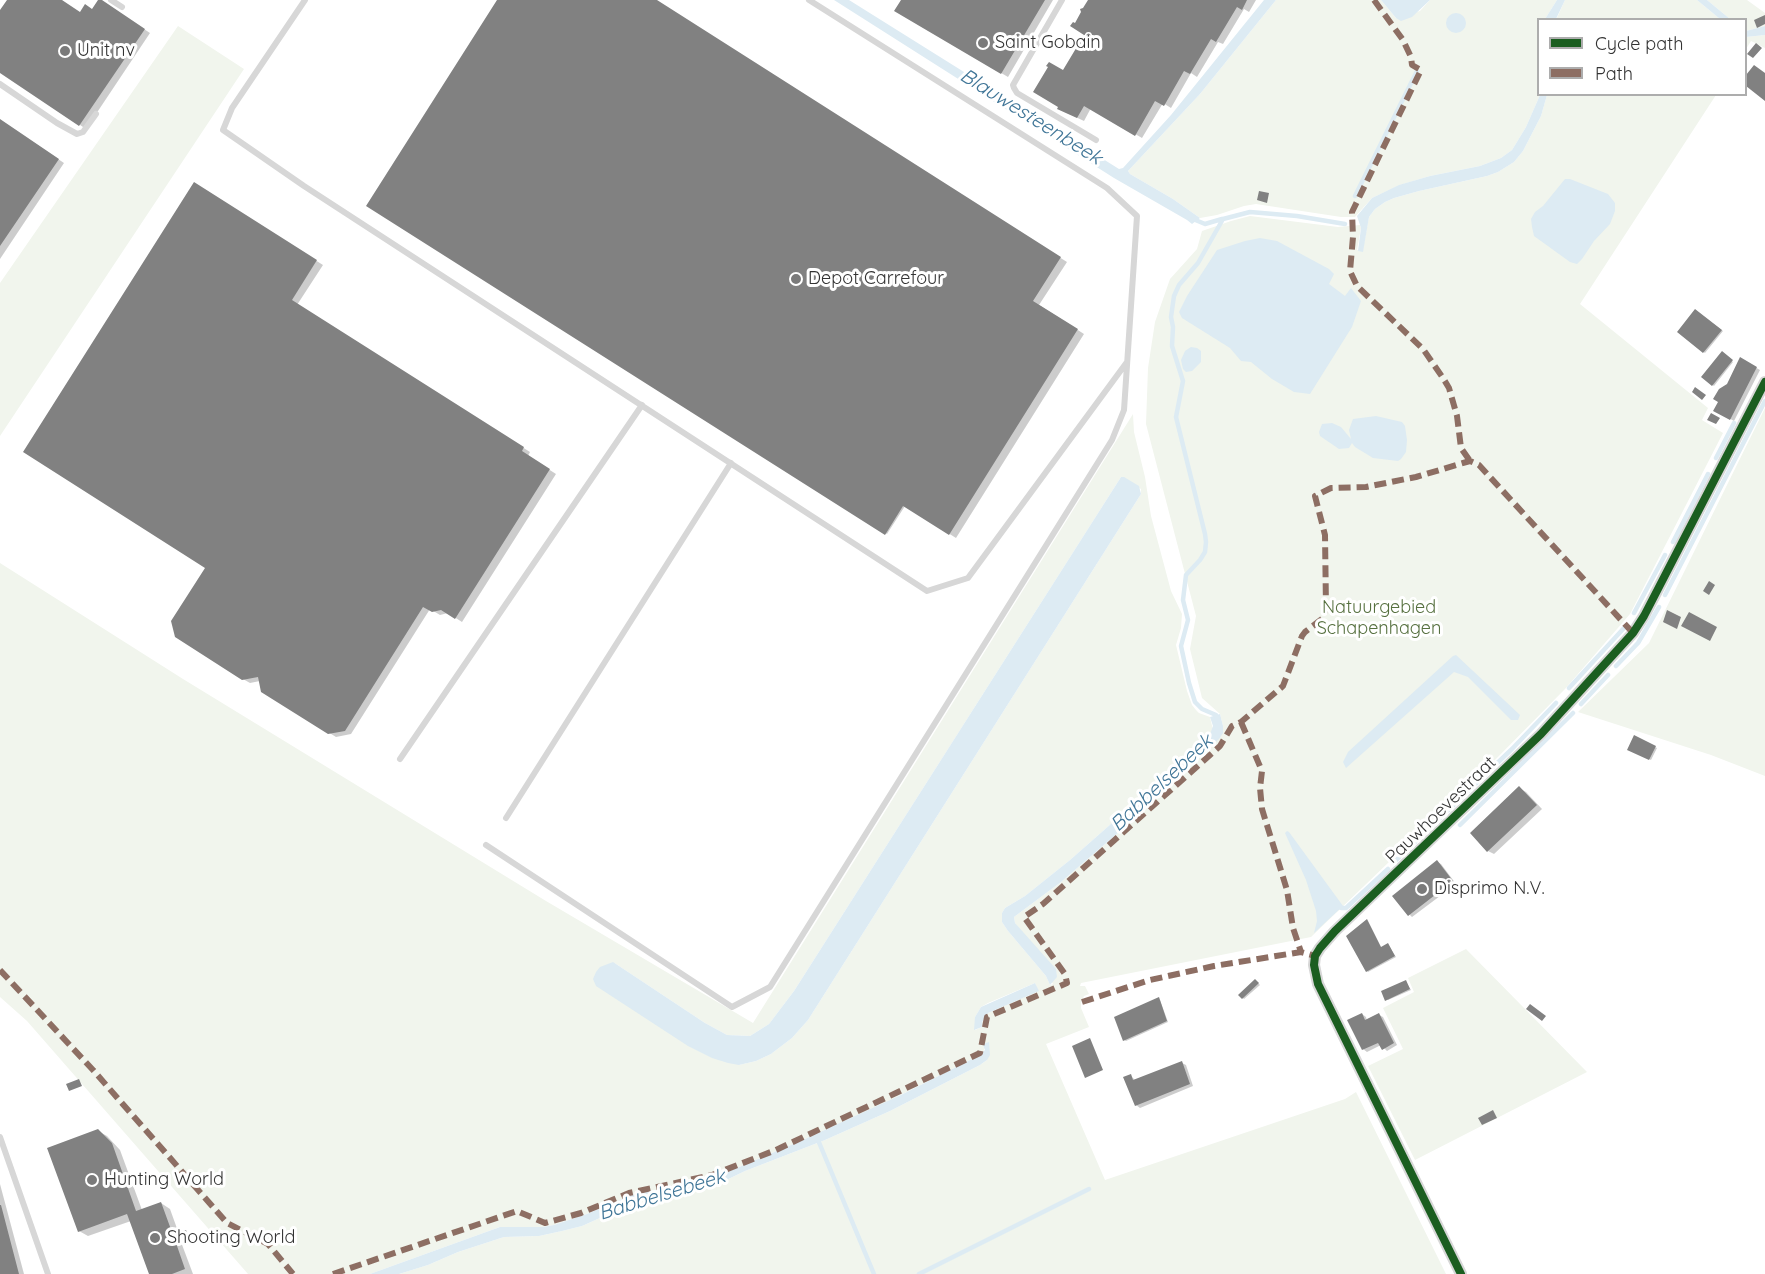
<!DOCTYPE html>
<html>
<head>
<meta charset="utf-8">
<style>
  body { margin:0 }
  #map { position:relative; width:1765px; height:1274px; overflow:hidden; background:#fff; font-family:Quicksand,sans-serif }
  canvas { display:block }
  .legend { position:absolute; left:1537px; top:18px; width:210px; height:78px; box-sizing:border-box; background:#fff; border:2px solid #adadad; margin:0; padding:8px 10px; list-style:none; font-size:18px; color:#333 }
  .legend li { display:flex; align-items:center; gap:12px; height:30px }
  .legend b { width:30px; border:2px solid #adadad }
</style>
</head>
<body>
<div id="map">
<canvas width="1765" height="1274"></canvas>
<ul class="legend">
<li><b style="height:8px;background:#1b5e20"></b>Cycle path</li>
<li><b style="height:8px;background:#8d6e63"></b>Path</li>
</ul>
</div>
<script>
const ctx = document.querySelector('canvas').getContext('2d');
ctx.lineJoin = 'round';
function fill(path, color) { ctx.fillStyle = color; ctx.fill(path, 'evenodd'); }
const shape = rows => new Path2D(rows.map(r => 'M' + r).join(''));
function stroke(path, color, width, dash) { ctx.strokeStyle = color; ctx.lineWidth = width; ctx.lineCap = dash ? 'butt' : 'round'; ctx.setLineDash(dash || []); ctx.stroke(path); }
function label(font, color, halo, rows, align = 'center') {
  ctx.font = font + ' Quicksand,sans-serif'; ctx.lineWidth = 6; ctx.setLineDash([]); ctx.textBaseline = 'middle'; ctx.strokeStyle = halo; ctx.fillStyle = color; for (const [text, x, y, turn = 0] of rows) {
    ctx.save(); ctx.translate(x, y); ctx.rotate((+turn || 0) * Math.PI / 180); ctx.textAlign = isNaN(turn) ? turn : align; if (halo) ctx.strokeText(text, 0, 0); ctx.fillText(text, 0, 0); ctx.restore();
  }
}
const green = shape([
  [1276,0,1381,0,1396,18,1420,11,1430,0,1557,0,1545,19,1538,20,1538,94,1540,95,1526,127,1512,150,1501,158,1480,166,1430,176,1400,185,1372,198,1355,217,1341,217,1256,204,1244,206,1217,215,1200,218,1173,199,1130,174,1128,171,1200,94],
  [1565,0,1697,0,1720,19,1556,20],
  [1707,0,1747,0,1765,13,1765,26,1746,31,1746,20,1730,19],
  [178,26,244,69,0,436,0,283],
  [1765,35,1765,48,1751,41,1746,49,1746,37],
  [1547,95,1716,95,1580,304,1708,408,1702,420,1723,433,1630,614,1565,689,1493,762,1311,937,1081,983,1080,986,1085,986,1089,994,1084,996,1081,1003,1081,1008,1089,1027,1046,1044,1105,1180,1345,1099,1356,1092,1446,1274,399,1274,428,1265,458,1252,504,1237,539,1236,562,1231,582,1226,640,1200,718,1184,745,1171,825,1140,890,1111,980,1065,987,1060,985,1048,983,1052,978,1056,881,1105,805,1139,718,1176,700,1181,632,1195,587,1214,554,1225,543,1227,500,1227,370,1274,248,1274,27,1021,0,997,0,563,183,679,546,901,753,1023,1133,414,1134,432,1145,477,1151,516,1171,591,1182,614,1181,628,1176,645,1187,691,1192,705,1196,710,1199,713,1210,717,1213,730,1209,737,1179,764,1070,860,1025,896,1005,908,1002,913,1002,922,1008,931,1046,976,1050,985,1053,984,1015,923,1014,917,1061,882,1119,832,1223,726,1220,714,1202,698,1190,649,1196,616,1146,424,1148,368,1155,322,1170,279,1197,249,1202,231,1231,221,1250,216,1338,227,1360,225,1361,228,1357,250,1363,249,1369,217,1375,209,1385,202,1394,198,1419,191,1487,176,1498,172,1514,162,1523,151,1541,116],
  [1121,477,1122,477,1141,489,1141,494,808,1020,792,1038,771,1054,756,1061,739,1065,613,962,705,1023,727,1035,750,1036,769,1024,794,991],
  [1035,983,1038,991,988,1013,982,1022,982,1027,975,1030,975,1017,981,1007,988,1003],
  [1765,408,1765,776,1711,755,1578,712,1649,643],
  [1466,949,1587,1072,1415,1160,1368,1066,1403,1049,1383,1008,1414,992,1408,978]
]);
const water = shape([
  [834,0,849,0,1119,169,1123,168,1171,115,1264,0,1276,0,1200,94,1128,171,1130,174,1173,199,1200,218,1192,224,1187,220,1114,178],
  [1381,0,1430,0,1412,17,1401,21,1396,18],
  [1557,0,1565,0,1556,19,1545,19],
  [1697,0,1707,0,1730,19,1720,19],
  '1446 23a10 10 0 1 1 20 0a10 10 0 1 1-20 0Z',
  [1765,26,1765,35,1746,37,1746,31],
  [1540,95,1547,95,1541,116,1523,151,1514,162,1498,172,1487,176,1419,191,1394,198,1385,202,1375,209,1369,217,1363,252,1358,251,1361,228,1357,216,1372,198,1399,185,1430,176,1480,166,1501,158,1512,150,1526,127],
  [1565,179,1570,179,1608,194,1615,203,1615,211,1610,224,1594,241,1582,259,1577,264,1570,262,1534,236,1532,227,1531,219,1535,212,1543,206],
  [1260,238,1277,241,1329,269,1334,274,1329,284,1345,296,1351,288,1361,301,1352,327,1310,394,1294,392,1272,379,1251,362,1241,361,1230,348,1182,318,1179,312,1187,296,1217,250,1245,241],
  [1191,347,1197,348,1201,351,1201,362,1192,371,1186,372,1183,369,1181,360,1185,351],
  [1376,416,1402,422,1405,426,1407,440,1406,452,1401,459,1398,461,1373,458,1355,447,1352,443,1349,448,1339,449,1320,436,1319,432,1322,424,1332,423,1341,427,1351,439,1349,430,1353,419],
  [1121,477,1124,477,1139,486,1141,494,808,1020,792,1038,771,1054,756,1061,739,1065,728,1063,712,1058,688,1046,596,986,593,979,596,972,600,967,613,962,705,1023,727,1035,750,1036,769,1024,794,991],
  [1456,655,1520,715,1518,720,1511,720,1468,677,1454,672,1346,768,1343,762,1348,752,1453,656],
  [1220,714,1223,726,1223,733,1219,739,1119,832,1061,882,1014,917,1015,923,1056,969,1057,977,1050,985,1046,976,1008,931,1002,922,1002,913,1005,908,1025,896,1070,860,1179,764,1209,737,1213,726,1210,717],
  [1287,831,1289,832,1343,906,1314,933,1317,921,1316,911,1306,880,1285,833],
  [1035,983,1039,991,988,1013,982,1022,982,1027,974,1030,975,1017,981,1007],
  [989,1042,990,1055,987,1060,980,1065,890,1111,825,1140,745,1171,718,1184,640,1200,582,1226,562,1231,539,1236,504,1237,458,1252,428,1265,399,1274,370,1274,500,1227,543,1227,554,1225,587,1214,632,1195,700,1181,718,1176,805,1139,901,1095,978,1056,985,1050,983,1044]
]);
const shadow = shape([
  [8,0,61,0,80,13,93,10,106,4,150,33,86,129,0,71,0,12],
  [498,0,654,0,1067,262,1039,305,1084,334,956,538,905,506,887,534,368,206],
  [903,0,1053,0,1008,77,896,11],
  [1090,0,1256,0,1249,12,1244,9,1223,44,1218,42,1197,77,1191,73,1171,108,1163,103,1142,138,1091,108,1084,121,1065,112,1064,72,1086,34],
  [0,120,64,163,0,259],
  [195,184,323,265,297,305,530,452,528,456,556,474,462,622,448,613,440,615,430,609,351,734,336,737,262,691,260,681,250,683,243,679,207,568],
  [1696,311,1723,331,1705,353,1679,332],
  [1722,353,1733,362,1714,386,1703,377],
  [1741,359,1760,370,1734,421,1715,410],
  [1635,737,1657,748,1651,760,1629,749],
  [1519,788,1526,792,1542,809,1494,854,1488,851],
  [1437,862,1441,864,1456,884,1412,917,1409,914],
  [1389,946,1396,957,1368,972,1367,971,1382,949],
  [1257,982,1260,985,1244,999,1240,995],
  [1406,982,1411,990,1388,1000,1387,1000],
  [1160,1000,1168,1022,1126,1041,1124,1040],
  [1362,1014,1366,1017,1367,1021,1379,1015,1383,1017,1397,1045,1387,1051,1381,1045,1367,1052,1363,1049],
  [1182,1063,1186,1065,1193,1086,1140,1108,1136,1105,1131,1076,1136,1081],
  [98,1131,107,1136,120,1150,142,1210,161,1203,170,1209,179,1234,187,1233,189,1239,181,1242,193,1274,150,1274,131,1221,88,1236,79,1231],
  [0,1184,24,1274,0,1274]
]);
const stream = shape([
  [1355,196,1417,71],
  [1193,219,1205,224,1222,219],
  [1716,458,1734,423],
  [1673,542,1708,474],
  [1665,595,1765,401],
  [1634,613,1665,555],
  [1616,666,1638,643,1659,607],
  [1569,688,1624,628],
  [1581,704,1608,675],
  [1217,719,1216,715,1202,709,1195,702,1189,683,1181,646,1188,620,1183,600,1186,575,1200,560,1205,552,1206,542,1205,534,1176,417,1183,381,1172,346,1173,327,1171,317,1174,296,1179,285,1198,263,1223,219,1250,212,1297,216,1345,224],
  [1460,825,1573,713],
  [1395,861,1512,749,1556,703],
  [1341,908,1346,908,1388,869],
  [818,1140,874,1274],
  [919,1274,1089,1189]
]);
const building = shape([
  [7,0,62,0,80,12,85,4,92,9,98,0,102,0,145,29,79,126,0,73,0,10],
  [497,0,657,0,1061,257,1033,301,1078,329,949,535,903,506,885,535,366,206],
  [901,0,1045,0,1001,74,894,11],
  [1088,0,1247,0,1242,10,1237,7,1216,42,1211,39,1190,74,1184,71,1164,106,1155,101,1135,136,1084,106,1077,118,1057,109,1058,107,1033,92,1048,67,1046,66,1049,62,1063,70,1084,35,1070,26,1073,22,1075,23,1081,12,1080,9,1083,8],
  [1765,15,1765,24,1757,28,1754,20],
  [1756,43,1762,48,1753,58,1747,54],
  [1754,65,1765,73,1765,101,1746,86,1746,75],
  [0,119,59,159,0,246],
  [194,182,317,260,292,300,524,447,522,451,550,469,455,619,441,610,432,612,423,607,345,731,328,734,261,692,258,677,242,680,175,637,171,621,205,568,23,452],
  [1259,191,1269,193,1267,203,1257,200],
  [1695,309,1722,330,1703,353,1677,332],
  [1722,351,1733,360,1712,386,1701,377],
  [1740,357,1757,367,1730,420,1713,411,1718,402,1713,399,1719,389,1727,384],
  [1695,387,1706,395,1702,400,1692,392],
  [1711,413,1720,418,1716,424,1707,420],
  [1709,581,1715,585,1709,595,1703,591],
  [1667,610,1681,617,1677,629,1663,622],
  [1689,612,1717,627,1710,641,1681,626],
  [1634,735,1656,746,1649,760,1627,750],
  [1519,786,1537,805,1487,852,1470,833],
  [1437,860,1453,881,1408,916,1392,896],
  [1367,919,1381,947,1388,943,1395,956,1366,972,1346,936],
  [1255,979,1259,983,1242,999,1238,995],
  [1406,980,1410,989,1385,1001,1381,991],
  [1159,997,1167,1021,1123,1041,1114,1017],
  [1530,1004,1546,1016,1542,1021,1526,1009],
  [1362,1013,1365,1020,1379,1013,1394,1043,1382,1050,1378,1043,1362,1050,1347,1020],
  [1090,1038,1103,1070,1085,1078,1072,1046],
  [1182,1061,1190,1084,1135,1106,1123,1077,1131,1074,1133,1080],
  [79,1079,82,1086,69,1091,66,1084],
  [1493,1110,1497,1118,1482,1125,1478,1118],
  [98,1129,112,1143,136,1211,161,1202,173,1235,186,1230,189,1238,176,1243,185,1269,172,1274,149,1274,127,1214,78,1232,47,1148],
  [0,1205,1,1205,19,1274,0,1274]
]);
const lane = shape([
  [111,0,122,7],
  [305,0,232,108,223,130,304,186,927,591,968,578,1127,362],
  [1062,0,1013,85,1014,88,1017,93,1096,140],
  [0,84,57,123,77,134,83,132,96,114],
  [400,759,642,405],
  [506,818,731,463],
  [486,845,732,1007,770,987,1112,440,1124,410,1137,216,1107,188,809,0],
  [0,1137,48,1274]
]);
const street = shape([
  [1461,1274,1318,984,1314,965,1315,956,1320,948,1335,931,1541,734,1633,633,1644,616,1765,382]
]);
const quiet = shape([
  [1374,0,1403,40,1411,57,1412,65,1421,70,1352,212,1353,237,1350,271,1357,286,1423,349,1443,378,1449,388,1457,416,1461,448,1470,461],
  [1241,722,1262,771,1260,788,1262,809,1287,890,1293,928,1301,952],
  [0,970,93,1070,227,1223,268,1244,293,1274],
  [1082,1002,1150,980,1214,966,1301,952,1315,956],
  [333,1274,517,1211,545,1223,581,1213,629,1193,712,1175,776,1150,980,1053,987,1017,1067,983,1065,974,1024,917,1043,904,1220,746,1232,726,1241,722,1283,686,1302,636,1305,632,1322,619,1326,608,1325,535,1315,496,1331,488,1366,487,1416,477,1470,461,1479,465,1633,633]
]);
const cycleway = shape([
  [1461,1274,1318,984,1314,965,1315,956,1320,948,1335,931,1541,734,1633,633,1644,616,1765,382]
]);
const markers = [
  [983,43,6,"#7a7a7a"],
  [65,51,6,"#7a7a7a"],
  [796,279,6,"#7a7a7a"],
  [1422,889,6,"#7a7a7a"],
  [92,1180,6,"#7a7a7a"],
  [155,1238,6,"#7a7a7a"]
];
const poiNames = [
  ["Saint Gobain",995,43],
  ["Unit nv",77,51],
  ["Depot Carrefour",808,279],
  ["Disprimo N.V.",1434,889],
  ["Hunting World",104,1180],
  ["Shooting World",167,1238]
];
const parkNames = [
  ["Natuurgebied",1379,608],
  ["Schapenhagen",1379,629]
];
const streetNames = [
  ["Pauwhoevestraat",1441,810,-44]
];
const waterNames = [
  ["Blauwesteenbeek",1031,117,32],
  ["Babbelsebeek",1162,783,-43],
  ["Babbelsebeek",662,1195,-17]
];
fill(green, '#f1f5ed');
fill(water, '#ddebf3');
fill(shadow, '#0003');
stroke(stream, '#ddebf3', 4.5);
fill(building, '#818181');
stroke(lane, '#d7d7d7', 6);
stroke(street, '#d7d7d7', 12);
stroke(quiet, '#8d6e63', 6, [12, 6]);
stroke(cycleway, '#1b5e20', 8);
for (const [x, y, r, color] of markers) { const dot = new Path2D(); dot.arc(x, y, r, 0, 2 * Math.PI); ctx.fillStyle = color; ctx.fill(dot); stroke(dot, '#fff', 2); }
label('18px', '#333', '#fff', poiNames, 'left');
label('18px', '#56703f', '#fff', parkNames);
label('18px', '#333', '#fff', streetNames);
label('italic 20px', '#3f7597', '#fff', waterNames);
</script>
</body>
</html>
